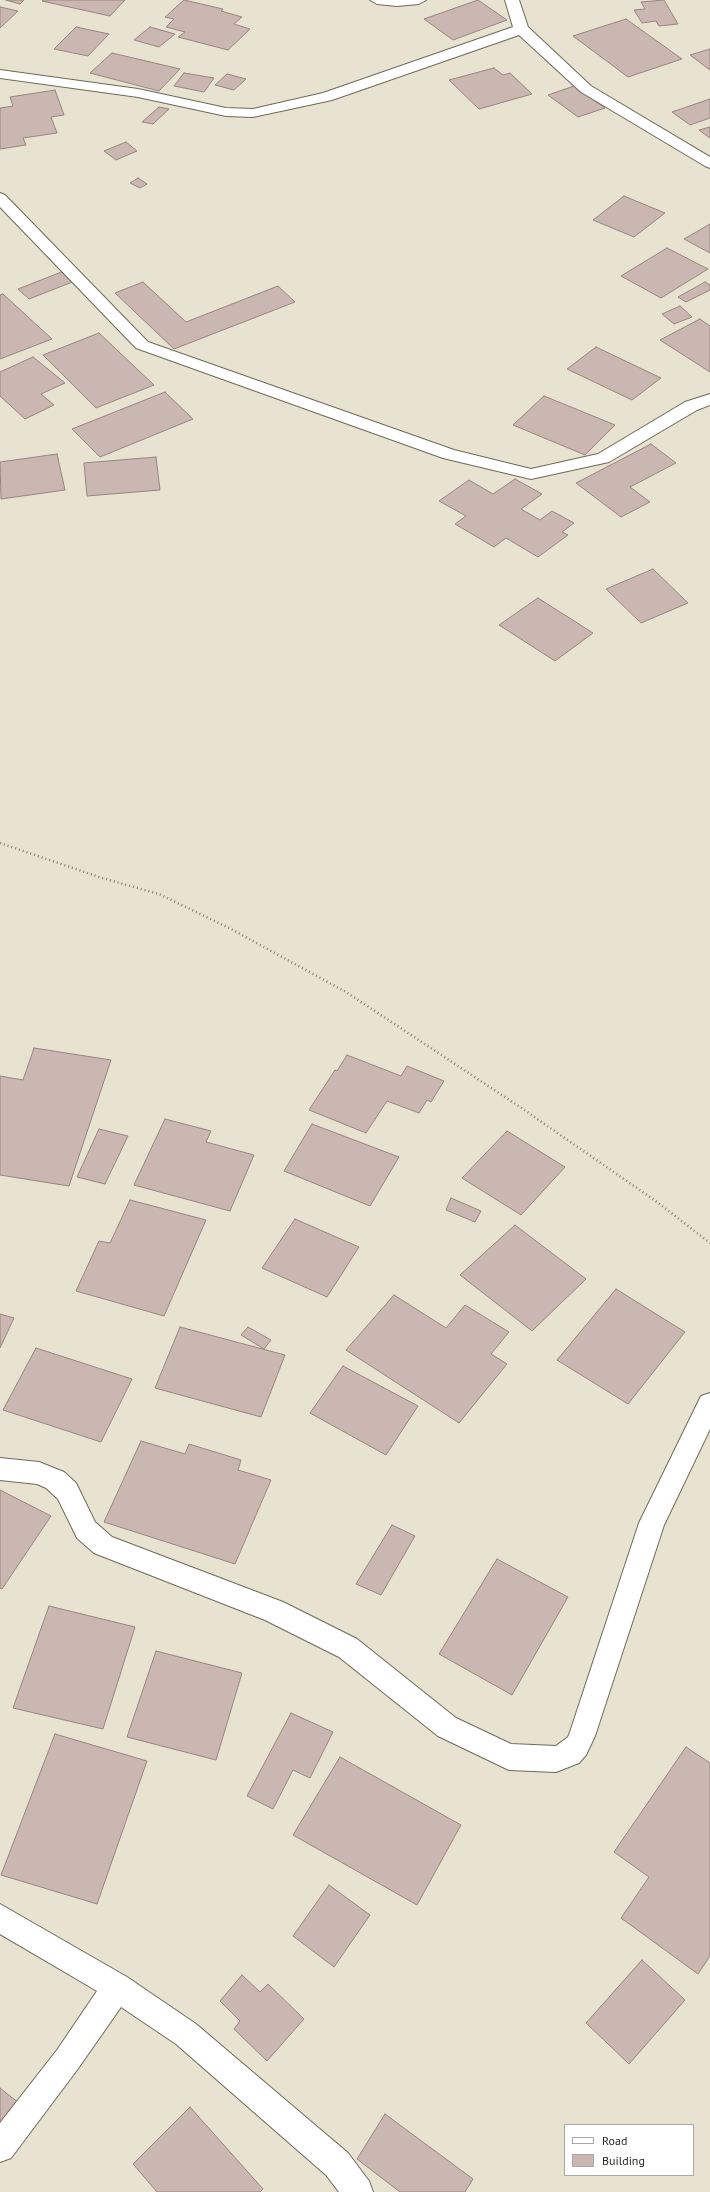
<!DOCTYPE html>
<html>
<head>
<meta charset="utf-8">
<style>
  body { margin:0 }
  #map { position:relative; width:710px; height:2192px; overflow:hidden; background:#e8e2d1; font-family:"PT Sans",sans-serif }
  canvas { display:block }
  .legend { position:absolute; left:564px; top:2124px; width:130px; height:52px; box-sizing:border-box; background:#fff; border:1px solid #a9a8a5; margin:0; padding:5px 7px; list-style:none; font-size:12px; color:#28261f }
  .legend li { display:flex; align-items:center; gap:8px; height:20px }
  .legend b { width:20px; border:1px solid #a9a8a5 }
</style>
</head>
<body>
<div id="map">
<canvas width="710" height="2192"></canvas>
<ul class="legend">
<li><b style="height:5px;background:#fff"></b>Road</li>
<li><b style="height:11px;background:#cab7b1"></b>Building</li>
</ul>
</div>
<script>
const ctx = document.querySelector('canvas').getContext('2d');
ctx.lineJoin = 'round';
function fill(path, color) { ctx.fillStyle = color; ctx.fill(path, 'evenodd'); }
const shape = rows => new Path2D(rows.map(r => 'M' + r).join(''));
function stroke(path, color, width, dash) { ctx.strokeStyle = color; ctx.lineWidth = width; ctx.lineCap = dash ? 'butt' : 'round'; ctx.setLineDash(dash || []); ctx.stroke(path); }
const building = shape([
  [6,0,24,0,20,4,6,0],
  [43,0,125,0,110,16,42,1,43,0],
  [184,0,223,9,221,11,242,17,234,24,250,29,228,50,178,37,185,32,166,27,174,19,165,17,184,0],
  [478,0,507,20,453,40,424,19,478,0],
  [664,0,678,24,659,26,656,21,642,23,634,10,645,9,641,2,664,0],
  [0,7,18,11,0,28,0,7],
  [626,19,682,59,628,77,573,36,626,19],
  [76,27,109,34,88,56,54,49,76,27],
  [150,27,175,34,159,47,134,40,150,27],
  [710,49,710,70,690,55,710,49],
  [112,53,180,69,159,91,90,73,112,53],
  [494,68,503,75,510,73,532,94,479,109,449,80,494,68],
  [184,73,214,78,204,92,174,86,184,73],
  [227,74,246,79,234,90,215,85,227,74],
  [574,86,605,108,578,117,548,95,574,86],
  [55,90,64,115,51,117,57,133,23,138,26,145,0,149,0,108,13,106,10,97,55,90],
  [710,99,710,118,690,125,672,112,710,99],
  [159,107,169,109,153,124,142,122,159,107],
  [710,127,710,138,699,130,710,127],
  [126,142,137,151,116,160,104,151,126,142],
  [138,178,147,184,140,188,130,183,138,178],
  [624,196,665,213,634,237,593,220,624,196],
  [710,224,710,253,684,239,710,224],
  [667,248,708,269,661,298,621,276,667,248],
  [64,271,75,281,29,299,18,289,64,271],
  [143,282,186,322,278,286,295,302,174,349,115,293,143,282],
  [705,282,710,285,710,290,686,302,678,297,705,282],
  [3,294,52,339,0,359,0,295,3,294],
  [680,306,692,317,674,324,662,314,680,306],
  [700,319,710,326,710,372,660,340,700,319],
  [99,333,154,385,96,408,43,355,99,333],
  [596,347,661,378,632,400,567,369,596,347],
  [33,357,65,383,41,394,54,405,25,419,0,396,0,372,33,357],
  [165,392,193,419,100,457,72,429,165,392],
  [544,396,615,425,585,455,513,425,544,396],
  [651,444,676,463,630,487,650,502,621,517,576,483,651,444],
  [57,454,65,490,1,499,0,462,57,454],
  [156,457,160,490,87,496,84,463,156,457],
  [515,479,542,494,521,509,540,520,552,511,574,523,562,532,568,535,538,557,506,538,494,547,455,524,466,516,439,501,469,480,493,494,515,479],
  [653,569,688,603,641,623,606,589,653,569],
  [538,598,593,633,555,661,499,625,538,598],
  [34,1048,111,1060,69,1186,0,1175,0,1076,23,1080,34,1048],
  [347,1055,401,1076,407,1066,444,1081,431,1102,427,1100,419,1113,387,1101,366,1133,309,1110,335,1070,337,1071,347,1055],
  [165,1119,211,1131,206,1142,254,1155,230,1211,134,1185,165,1119],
  [312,1124,399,1157,370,1206,284,1171,312,1124],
  [99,1129,128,1136,105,1184,77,1177,99,1129],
  [507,1131,565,1167,521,1215,462,1178,507,1131],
  [451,1198,481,1211,475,1222,446,1210,451,1198],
  [130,1200,206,1220,164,1316,76,1291,99,1241,110,1243,130,1200],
  [295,1219,359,1247,327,1297,262,1268,295,1219],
  [515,1225,586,1279,532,1331,460,1275,515,1225],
  [616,1289,685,1332,628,1404,557,1360,616,1289],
  [394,1295,446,1328,465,1305,509,1332,491,1354,507,1364,459,1423,346,1350,394,1295],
  [0,1314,14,1318,0,1348,0,1314],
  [180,1327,285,1355,261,1417,155,1388,180,1327],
  [248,1327,271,1340,264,1349,241,1335,248,1327],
  [36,1348,132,1379,101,1442,3,1410,36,1348],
  [343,1366,418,1406,386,1455,310,1413,343,1366],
  [141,1441,185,1454,189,1444,241,1460,238,1470,271,1480,235,1564,104,1522,141,1441],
  [0,1490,51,1516,2,1589,0,1588,0,1490],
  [392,1525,415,1536,381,1595,356,1584,392,1525],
  [497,1559,568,1597,512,1695,439,1654,497,1559],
  [49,1606,135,1627,103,1729,13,1708,49,1606],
  [156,1651,242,1673,216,1760,127,1737,156,1651],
  [291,1713,333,1732,310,1778,293,1770,273,1809,247,1796,291,1713],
  [55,1734,147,1761,97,1904,1,1875,55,1734],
  [686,1747,710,1763,710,1956,698,1974,621,1918,649,1877,614,1852,686,1747],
  [340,1757,461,1825,417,1905,293,1835,340,1757],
  [329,1885,370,1915,334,1967,293,1936,329,1885],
  [642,1960,685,2000,629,2064,586,2023,642,1960],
  [242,1975,260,1992,268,1984,304,2019,267,2061,234,2029,240,2021,220,2001,242,1975],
  [0,2088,20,2104,0,2130,0,2088],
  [190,2107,263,2189,260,2192,157,2192,133,2164,190,2107],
  [385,2114,473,2179,465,2192,400,2192,357,2159,385,2114]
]);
const path = shape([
  [0,843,102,878,159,894,231,929,346,992,520,1107,657,1202,710,1243]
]);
const minor = shape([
  [370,0,426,0,419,4,397,6,377,4,370,0],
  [505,0,519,0,528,27,591,86,710,157,710,168,705,166,581,92,519,35,332,100,253,117,226,116,138,97,0,78,0,70,138,89,226,108,253,109,323,93,513,27,505,0],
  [0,193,5,195,148,342,454,450,531,469,598,454,685,402,710,394,710,405,697,410,609,462,531,479,443,458,136,348,0,207,0,193],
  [710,1393,710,1429,664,1525,595,1736,586,1755,579,1763,556,1772,509,1770,438,1736,339,1657,265,1620,94,1553,77,1538,58,1499,46,1488,37,1484,0,1480,0,1458,39,1462,64,1472,76,1483,95,1522,112,1537,283,1602,357,1639,456,1718,511,1744,556,1746,568,1737,570,1732,639,1523,701,1396,710,1393],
  [0,1904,127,1977,196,2024,348,2153,369,2181,373,2192,339,2192,326,2175,176,2044,121,2007,77,2070,11,2158,0,2162,0,2123,57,2050,97,1991,0,1934,0,1904]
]);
fill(building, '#cab7b1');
stroke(building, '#97857f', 1);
stroke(minor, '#6e6a5a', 2);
stroke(path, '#807d71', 2.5, [1, 3]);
fill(minor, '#fff');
</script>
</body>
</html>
